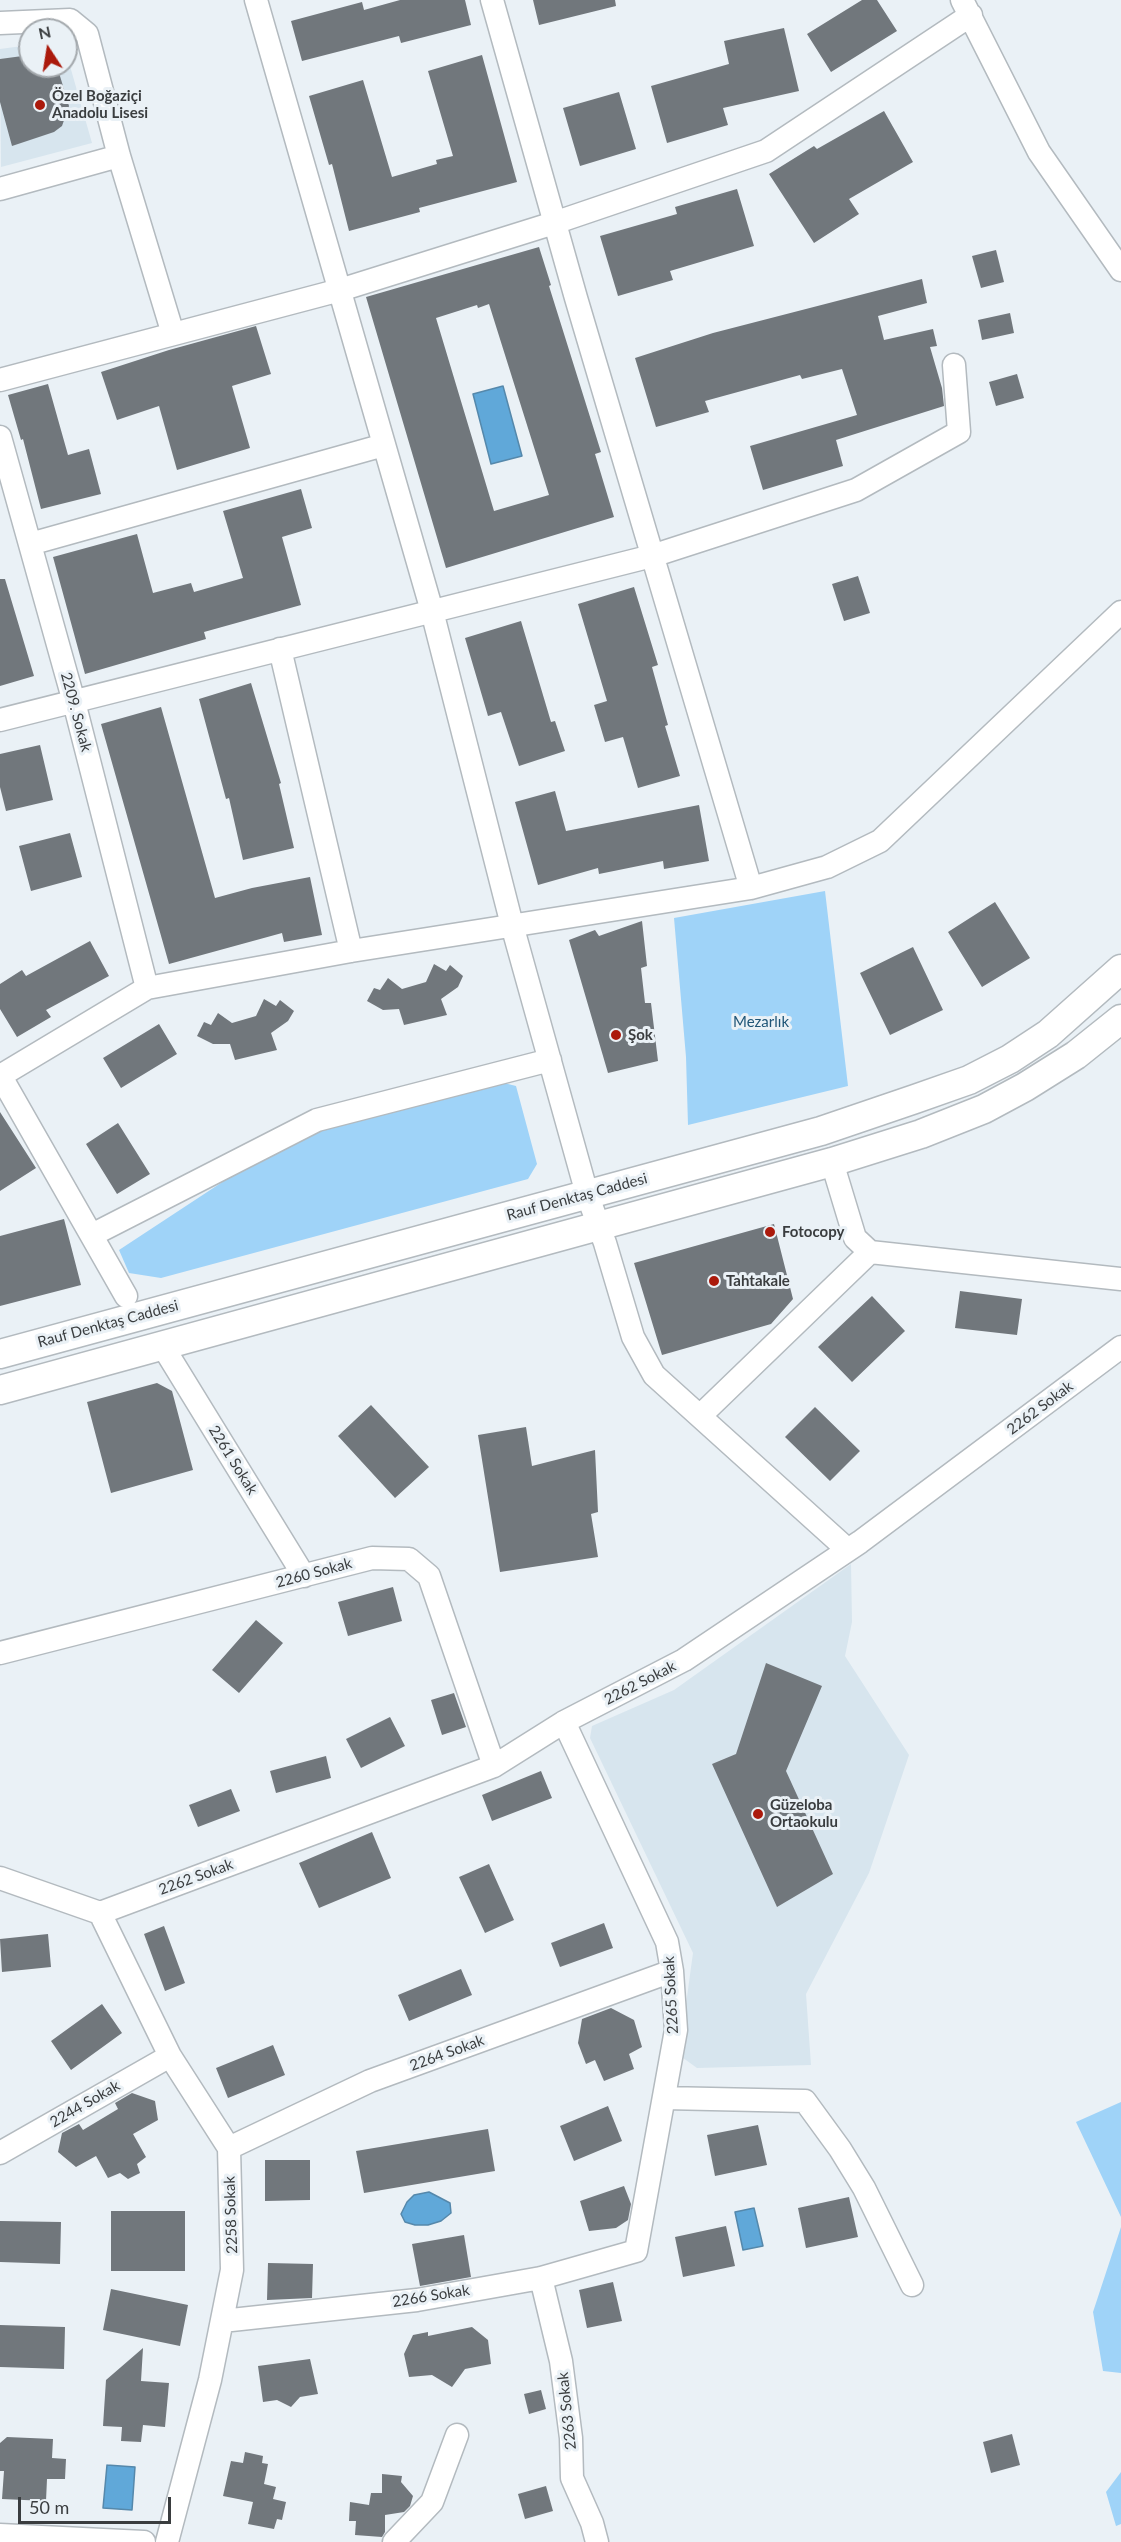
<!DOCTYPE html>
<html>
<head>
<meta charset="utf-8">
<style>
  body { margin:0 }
  #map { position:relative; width:1121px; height:2542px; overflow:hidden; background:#eaf1f6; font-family:Lato,sans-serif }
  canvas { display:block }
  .north { position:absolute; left:18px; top:18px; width:60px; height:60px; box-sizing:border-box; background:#eaf1f6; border:2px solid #a4a9ad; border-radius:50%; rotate:348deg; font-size:16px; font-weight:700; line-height:24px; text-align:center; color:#3a3d3f }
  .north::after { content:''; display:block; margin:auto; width:21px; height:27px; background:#ab1a0c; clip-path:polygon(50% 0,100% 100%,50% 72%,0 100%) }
  .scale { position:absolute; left:18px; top:2497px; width:153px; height:27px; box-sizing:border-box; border:3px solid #3a3d3f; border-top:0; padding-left:8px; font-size:18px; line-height:21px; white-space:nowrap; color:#3a3d3f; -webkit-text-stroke:4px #eaf1f6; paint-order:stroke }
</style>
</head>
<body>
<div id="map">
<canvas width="1121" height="2542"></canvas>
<div class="north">N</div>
<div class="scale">50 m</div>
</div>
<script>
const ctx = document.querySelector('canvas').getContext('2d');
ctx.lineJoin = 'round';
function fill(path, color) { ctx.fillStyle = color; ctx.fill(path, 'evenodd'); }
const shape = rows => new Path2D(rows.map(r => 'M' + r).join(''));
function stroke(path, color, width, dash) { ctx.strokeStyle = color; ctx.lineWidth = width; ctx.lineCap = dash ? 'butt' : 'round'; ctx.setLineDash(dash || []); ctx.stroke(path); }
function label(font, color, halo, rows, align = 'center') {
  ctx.font = font + ' Lato,sans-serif'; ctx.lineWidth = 6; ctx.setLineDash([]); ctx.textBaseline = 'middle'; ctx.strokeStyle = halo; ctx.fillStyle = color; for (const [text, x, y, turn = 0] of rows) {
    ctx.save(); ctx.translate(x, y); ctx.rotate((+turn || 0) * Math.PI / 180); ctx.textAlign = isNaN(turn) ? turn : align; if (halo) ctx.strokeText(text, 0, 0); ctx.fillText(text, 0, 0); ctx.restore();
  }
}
const built = shape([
  [30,45,30,66,66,66,66,52,92,143,1,167,0,49],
  [851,1564,852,1622,845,1656,909,1755,869,1873,806,1994,811,2065,697,2068,679,2055,693,1953,590,1738,592,1726,674,1690]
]);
const green = shape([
  [825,891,848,1086,688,1125,686,1057,674,918],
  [504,1083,516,1086,537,1164,528,1179,161,1278,129,1273,119,1250,265,1154,335,1123],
  [1121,2102,1121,2217,1076,2122],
  [1121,2227,1121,2373,1103,2371,1093,2312],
  [1121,2472,1121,2524,1116,2526,1106,2492]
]);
const water = shape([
  [503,386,522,456,491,464,473,394,503,386],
  [429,2192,450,2203,451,2213,441,2221,428,2225,415,2225,405,2222,401,2214,407,2202,414,2195,429,2192],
  [754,2208,763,2246,743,2250,735,2212,754,2208],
  [107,2465,135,2467,132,2510,103,2508,107,2465]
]);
const building = shape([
  [400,0,465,0,471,25,401,43,399,36,302,61,291,21,362,2,364,10],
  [533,0,615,0,616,6,539,25],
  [862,0,877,0,897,31,831,72,807,34],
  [784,28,799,91,723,108,728,125,667,143,651,86,729,64,724,41],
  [30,55,30,66,57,66,69,106,62,126,54,132,12,146,0,102,0,59],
  [482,55,517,182,419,208,420,212,349,231,332,164,329,165,309,96,363,80,392,177,437,164,436,160,453,156,428,71],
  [619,92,636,149,580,166,563,108],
  [884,111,913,162,849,199,859,214,814,243,769,174,814,146,817,149],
  [737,189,754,246,670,271,673,280,618,296,600,236,677,214,675,207],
  [539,247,551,285,549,286,601,452,595,454,614,517,446,568,366,297],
  [489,304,549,495,494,511,436,318,477,305,478,308],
  [996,250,1004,282,981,288,972,256],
  [922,279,927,303,878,316,884,340,933,329,937,346,930,347,942,388,944,406,836,440,843,466,763,490,750,446,857,415,842,369,802,379,800,375,705,401,709,412,656,427,635,358,713,333],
  [1010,313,1014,333,982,340,978,320],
  [256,326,271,374,232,386,250,448,177,470,159,406,117,420,101,372,169,350],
  [1017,374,1024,398,996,406,989,382],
  [48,384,68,455,89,449,101,494,41,509,23,439,21,440,8,395],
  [301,489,312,528,282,537,301,605,204,632,206,639,85,674,53,557,137,534,153,593,191,583,194,592,243,578,223,511],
  [858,576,870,613,844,621,832,584],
  [0,579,5,579,34,676,0,686],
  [634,587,658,665,652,667,668,725,665,726,680,776,638,788,623,737,605,742,594,705,607,701,578,604],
  [521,621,551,722,555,721,565,751,519,766,501,712,488,716,465,638],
  [251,683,281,783,279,784,294,848,243,860,229,798,226,799,199,699],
  [161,707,215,898,252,888,310,877,322,935,284,942,282,933,169,964,101,724],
  [40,745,53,800,6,811,0,787,0,754],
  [555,791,566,831,699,805,709,861,664,869,663,861,599,874,598,868,538,885,515,802],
  [70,833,82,877,31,891,19,846],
  [995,902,1030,958,982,987,948,932],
  [642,921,647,966,641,968,645,1003,651,1003,658,1061,608,1073,569,940,595,930,599,936],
  [90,941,109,976,46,1010,51,1017,17,1037,0,1009,0,984,22,970,26,976],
  [913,947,943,1010,890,1035,860,973],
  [434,964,446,971,450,965,463,976,458,987,441,999,447,1015,404,1025,399,1009,383,1010,367,1001,374,988,380,990,388,978,402,989,426,982],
  [264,999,276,1006,280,1000,294,1011,288,1021,271,1033,277,1050,235,1060,230,1044,213,1044,197,1036,204,1022,211,1025,218,1013,232,1023,256,1016],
  [159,1024,177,1054,121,1088,103,1058],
  [0,1112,36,1168,0,1191],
  [118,1123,150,1174,117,1194,86,1144],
  [64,1219,81,1285,0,1306,0,1236],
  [774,1224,793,1299,771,1324,662,1355,634,1263],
  [960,1291,1022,1299,1017,1335,955,1328],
  [872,1296,905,1331,852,1382,818,1347],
  [157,1383,172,1391,193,1470,111,1493,87,1402],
  [371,1405,429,1467,395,1498,338,1436],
  [815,1407,860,1451,830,1481,785,1437],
  [526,1427,532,1466,595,1450,598,1512,591,1514,598,1557,500,1572,478,1435],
  [393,1587,402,1621,348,1636,338,1602],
  [256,1620,283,1643,239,1693,212,1670],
  [766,1663,822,1686,786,1771,833,1874,777,1907,712,1764,736,1754],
  [454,1693,466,1727,442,1735,431,1700],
  [390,1717,405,1746,361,1768,346,1739],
  [326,1756,331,1778,276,1793,270,1771],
  [541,1771,552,1798,492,1821,482,1795],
  [231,1789,240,1811,198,1827,189,1805],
  [372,1832,391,1878,319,1908,299,1863],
  [489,1864,514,1920,485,1933,459,1877],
  [604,1923,613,1948,560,1967,551,1943],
  [164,1926,185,1983,165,1991,144,1934],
  [48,1934,51,1967,2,1972,0,1939],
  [461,1969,472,1995,409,2021,398,1995],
  [102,2004,122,2033,71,2070,51,2041],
  [611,2008,634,2020,642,2047,629,2054,634,2069,604,2081,595,2060,586,2064,578,2043,582,2019],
  [273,2045,285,2075,228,2098,216,2068],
  [132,2093,155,2101,158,2120,133,2134,146,2157,137,2164,140,2173,128,2179,120,2173,108,2178,96,2156,76,2167,58,2152,62,2133,79,2124,83,2130,118,2109,115,2103],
  [608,2106,622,2141,574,2161,560,2126],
  [758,2125,767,2165,715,2176,707,2135],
  [488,2129,495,2171,364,2193,356,2151],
  [265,2160,310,2160,310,2200,265,2201],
  [624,2186,631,2204,628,2220,616,2228,589,2231,580,2201],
  [849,2197,858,2237,806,2248,798,2208],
  [111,2211,185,2211,185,2271,111,2271],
  [0,2221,61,2222,60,2264,0,2262],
  [726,2226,735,2266,683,2277,675,2237],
  [464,2235,471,2277,420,2286,412,2244],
  [268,2263,313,2264,312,2298,267,2300],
  [613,2282,622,2321,587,2328,579,2290],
  [111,2289,188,2305,180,2346,103,2330],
  [0,2325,65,2327,64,2369,0,2367],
  [472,2327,488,2340,491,2364,465,2369,452,2387,432,2375,409,2377,404,2354,413,2335,428,2332,428,2336],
  [143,2348,141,2381,169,2383,165,2427,143,2425,141,2442,121,2441,122,2427,103,2426,106,2380],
  [310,2359,318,2394,300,2397,291,2407,277,2400,263,2402,258,2366],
  [541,2390,546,2409,529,2414,524,2394],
  [1012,2434,1020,2465,991,2473,983,2442],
  [7,2437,53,2439,52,2458,66,2459,65,2479,47,2479,46,2501,2,2499,4,2471,0,2471,0,2443],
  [245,2452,263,2456,262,2463,268,2464,264,2484,276,2487,273,2499,286,2502,282,2520,277,2519,274,2529,248,2524,253,2502,223,2496,231,2461,243,2463],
  [382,2474,402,2476,401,2482,413,2496,410,2506,404,2512,385,2515,385,2532,382,2537,355,2535,356,2521,349,2521,350,2502,369,2505,371,2493,382,2493],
  [546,2486,553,2511,525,2519,518,2494]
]);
const minor = shape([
  [256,0,432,611,512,925,587,1194,605,1243,633,1337,654,1375,848,1550],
  [492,0,576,298,751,888],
  [962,0,1039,152,1121,270],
  [0,23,70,20,87,34,119,156,173,334],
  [0,189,119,156],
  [0,380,340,290,554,223,766,151,971,15],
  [0,437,74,702,147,988],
  [30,544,384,445],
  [280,649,351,951],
  [0,720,652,556,856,490,959,432,954,365],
  [0,1075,126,1296],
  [0,1076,147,988,351,951,751,888,827,867,880,841,1121,612],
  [832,1162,855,1238,870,1252,1121,1279],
  [92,1235,317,1120,550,1060],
  [162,1345,304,1576],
  [700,1416,870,1252],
  [0,1653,372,1558,409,1559,429,1576,494,1766],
  [0,1878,100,1913],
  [100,1913,494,1766,564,1722,684,1660,860,1542,1121,1347],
  [100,1913,170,2056,229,2148,232,2270,210,2380,167,2542],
  [664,2098,805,2101,840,2149,864,2188,912,2285],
  [229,2148,370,2081,672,1971],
  [0,2153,170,2056],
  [541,2278,561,2361,571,2438,572,2478,592,2523,597,2542],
  [222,2321,417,2300,541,2278,636,2251,676,2030,672,1971,667,1942,564,1722],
  [0,2535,144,2542],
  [394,2542,432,2502,457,2435]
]);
const major = shape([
  [0,1354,821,1131,915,1099,969,1080,1010,1059,1048,1034,1121,969],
  [0,1390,832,1162,921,1134,984,1109,1025,1087,1076,1055,1121,1019]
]);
const markers = [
  [40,105,6,"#ab1a0c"],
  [616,1035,6,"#ab1a0c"],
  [770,1232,6,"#ab1a0c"],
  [714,1281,6,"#ab1a0c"],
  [758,1814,6,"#ab1a0c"]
];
const poiNames = [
  ["Özel Boğaziçi",52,96],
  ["Anadolu Lisesi",52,113],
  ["Şok",628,1035],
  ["Fotocopy",782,1232],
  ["Tahtakale",726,1281],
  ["Güzeloba",770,1805],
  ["Ortaokulu",770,1822]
];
const streetNames = [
  ["2209. Sokak",76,712,75],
  ["Rauf Denktaş Caddesi",577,1197,-15],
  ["Rauf Denktaş Caddesi",108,1324,-15],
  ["2262 Sokak",1040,1408,-37],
  ["2261 Sokak",233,1460,58],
  ["2260 Sokak",314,1573,-15],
  ["2262 Sokak",640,1683,-27],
  ["2262 Sokak",196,1877,-20],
  ["2265 Sokak",671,1995,-93],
  ["2264 Sokak",447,2053,-20],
  ["2244 Sokak",85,2104,-30],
  ["2258 Sokak",231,2215,-92],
  ["2266 Sokak",431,2296,-9],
  ["2263 Sokak",567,2411,-96]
];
const parkNames = [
  ["Mezarlık",761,1022]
];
fill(built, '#d7e5ee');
fill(green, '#9fd3f8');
fill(water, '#60a8d9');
stroke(water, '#5588ab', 1.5);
fill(building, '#71777c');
stroke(minor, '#b3babf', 25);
stroke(major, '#b3babf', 31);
stroke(minor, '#fff', 22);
stroke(major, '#fff', 28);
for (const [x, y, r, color] of markers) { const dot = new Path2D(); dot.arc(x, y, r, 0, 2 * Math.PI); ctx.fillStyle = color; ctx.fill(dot); stroke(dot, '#eaf1f6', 2); }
label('bold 15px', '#3a3d3f', '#eaf1f6', poiNames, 'left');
label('15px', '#3a3d3f', '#eaf1f6', streetNames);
label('15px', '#1f5577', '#eaf1f6', parkNames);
</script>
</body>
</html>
